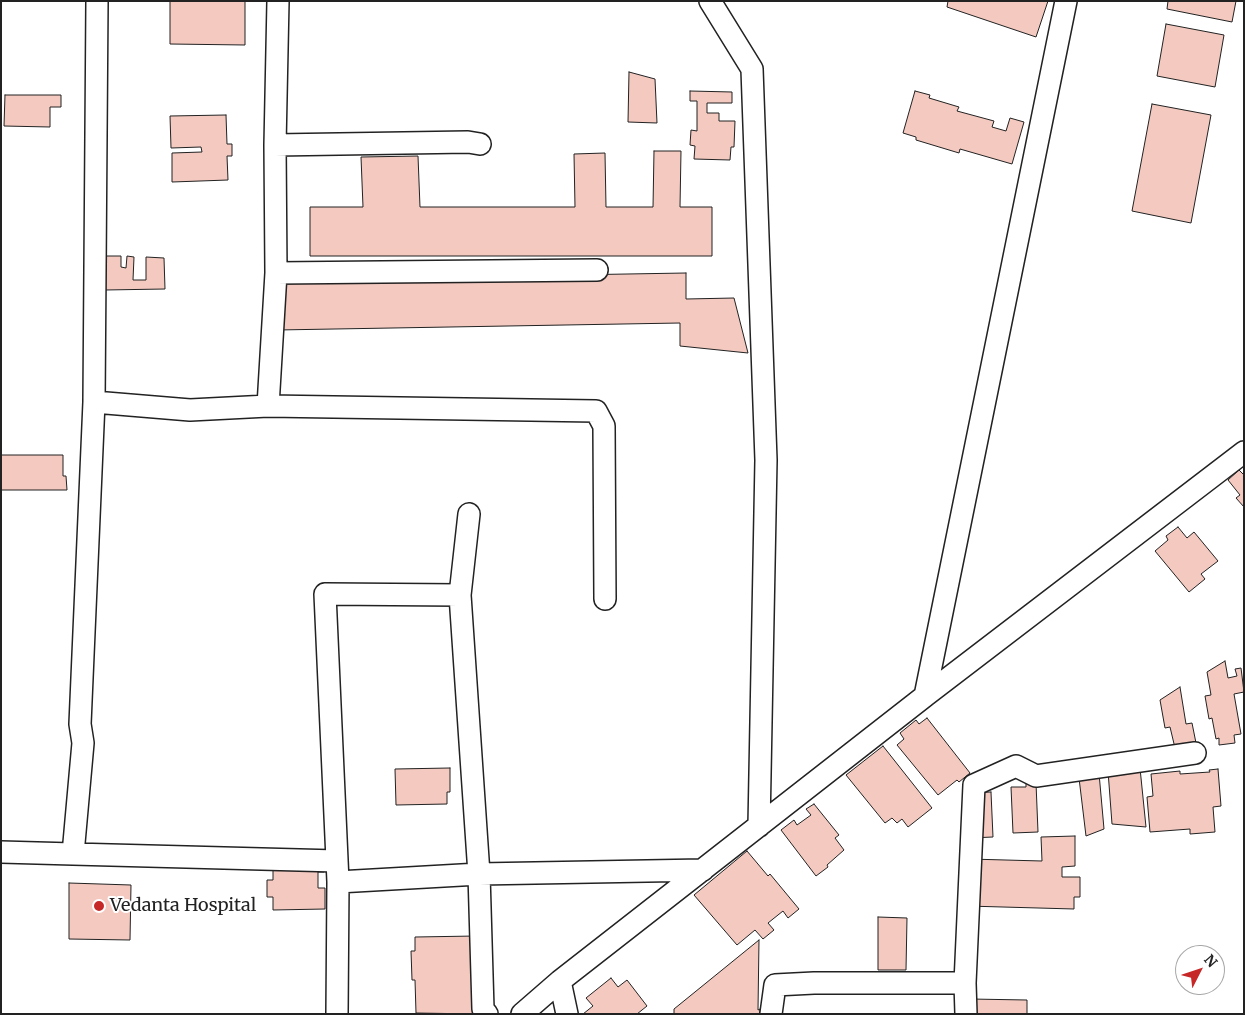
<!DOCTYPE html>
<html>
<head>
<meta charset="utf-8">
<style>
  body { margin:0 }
  #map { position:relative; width:1245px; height:1015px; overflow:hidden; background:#fff; font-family:Merriweather,serif }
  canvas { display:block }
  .frame { position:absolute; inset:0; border:2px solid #222; pointer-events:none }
  .north { position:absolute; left:1175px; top:945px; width:50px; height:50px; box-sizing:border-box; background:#fff; border:1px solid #a7a7a7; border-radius:50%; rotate:49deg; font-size:14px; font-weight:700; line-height:20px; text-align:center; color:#222 }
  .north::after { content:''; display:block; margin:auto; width:18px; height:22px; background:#c62828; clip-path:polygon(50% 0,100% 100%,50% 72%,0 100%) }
</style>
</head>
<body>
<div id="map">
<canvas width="1245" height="1015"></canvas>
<div class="frame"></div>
<div class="north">N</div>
</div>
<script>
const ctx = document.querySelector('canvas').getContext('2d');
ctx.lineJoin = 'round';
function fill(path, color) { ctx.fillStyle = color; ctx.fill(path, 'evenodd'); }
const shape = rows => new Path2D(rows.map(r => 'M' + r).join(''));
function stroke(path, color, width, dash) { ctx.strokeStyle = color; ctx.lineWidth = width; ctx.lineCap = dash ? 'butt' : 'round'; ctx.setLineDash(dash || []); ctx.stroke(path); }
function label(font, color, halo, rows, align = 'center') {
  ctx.font = font + ' Merriweather,serif'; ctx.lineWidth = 4; ctx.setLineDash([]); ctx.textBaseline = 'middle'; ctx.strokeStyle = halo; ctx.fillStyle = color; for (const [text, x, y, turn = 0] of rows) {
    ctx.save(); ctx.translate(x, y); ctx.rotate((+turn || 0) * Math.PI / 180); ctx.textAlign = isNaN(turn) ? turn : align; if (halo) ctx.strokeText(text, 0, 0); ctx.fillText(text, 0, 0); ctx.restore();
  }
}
const building = shape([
  [170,1,245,1,245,45,170,44,170,1],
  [948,1,1048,1,1036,37,947,7,948,1],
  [1168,1,1236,1,1232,22,1167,9,1168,1],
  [1166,24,1224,35,1215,87,1157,76,1166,24],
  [629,72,655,79,657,123,628,122,629,72],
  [690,91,732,92,732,103,707,103,707,113,719,113,719,121,735,121,734,147,731,147,730,160,694,159,695,146,690,145,691,130,697,131,697,101,690,101,690,91],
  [915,91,930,95,929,98,959,107,957,111,994,121,992,127,1006,131,1010,118,1024,122,1012,164,960,149,959,153,916,140,916,137,903,133,915,91],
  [5,95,61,95,61,107,50,107,50,127,4,126,5,95],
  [1152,104,1211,115,1191,223,1132,211,1152,104],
  [226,115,227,144,232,144,232,156,227,156,228,180,172,182,172,153,202,152,201,147,171,148,170,116,226,115],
  [654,151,681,151,680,207,712,207,712,256,310,256,310,207,363,207,361,157,418,156,420,207,575,207,574,154,605,153,606,207,653,207,654,151],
  [101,256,121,256,121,267,126,268,127,256,134,257,133,280,146,280,146,257,164,258,165,289,105,290,101,256],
  [686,273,686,299,734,298,748,353,680,346,680,323,277,330,276,280,686,273],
  [1,455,63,455,63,476,66,476,67,490,1,490,1,455],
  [1239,470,1244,475,1244,507,1236,498,1240,495,1228,480,1239,470],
  [1178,527,1187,538,1194,532,1218,561,1201,574,1205,579,1189,592,1155,551,1168,540,1166,536,1178,527],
  [1225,661,1228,678,1237,676,1235,669,1241,668,1244,692,1234,694,1241,734,1234,735,1235,743,1219,745,1219,738,1216,739,1212,718,1209,719,1205,696,1211,695,1207,672,1225,661],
  [1180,687,1186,724,1192,723,1196,743,1175,748,1170,727,1165,728,1160,700,1180,687],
  [927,718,970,773,959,782,957,780,938,795,897,745,904,739,900,733,916,720,919,724,927,718],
  [883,746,932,808,908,827,902,819,897,823,892,818,885,823,846,775,883,746],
  [450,768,450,792,447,792,447,804,396,805,395,769,450,768],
  [1140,768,1146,827,1112,824,1108,771,1140,768],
  [1218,769,1221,806,1213,807,1215,832,1190,834,1190,829,1150,832,1147,797,1153,796,1151,774,1180,771,1180,774,1210,772,1209,770,1218,769],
  [1099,773,1104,829,1086,836,1079,778,1099,773],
  [1026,783,1036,783,1038,832,1013,833,1011,787,1026,787,1026,783],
  [991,792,993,837,970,838,968,793,991,792],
  [814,804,839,835,835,838,844,850,827,865,828,867,816,876,781,830,794,820,797,825,811,815,806,809,814,804],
  [1075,836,1075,866,1062,867,1062,877,1080,877,1080,897,1074,897,1074,909,967,906,969,859,1042,861,1041,837,1075,836],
  [747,851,768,876,770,874,799,909,788,918,783,911,768,923,774,930,763,939,755,930,737,945,694,895,747,851],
  [273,867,324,867,324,872,318,872,318,888,325,888,325,909,273,910,273,897,267,897,267,880,273,880,273,867],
  [69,883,131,885,130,940,69,939,69,883],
  [878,917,907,918,906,970,878,970,878,917],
  [476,936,477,1014,416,1013,415,980,412,980,411,951,415,951,415,937,476,936],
  [759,940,758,1010,760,1009,760,1014,674,1014,674,1009,759,940],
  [611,978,618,987,627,980,647,1006,637,1014,583,1014,593,1006,586,998,611,978],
  [970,999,1027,1000,1027,1014,970,1014,970,999]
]);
const minor = shape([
  [710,1,752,69,766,460,759,826],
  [1066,1,925,696,1244,452],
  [275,145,468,142,480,144],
  [276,273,597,270],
  [94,402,190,410,268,406,596,411,604,426,605,599],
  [268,406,276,273,275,145,278,1],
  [460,595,469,514],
  [1,852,73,854,83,743,80,724,94,402,97,1],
  [73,854,337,861],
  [560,981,925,696],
  [337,1014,338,882],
  [487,1014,483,1009,479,874,338,882,325,594,460,595,479,874,703,870],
  [522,1014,560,981,567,1014],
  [771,1014,775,985,814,983,965,983],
  [966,1014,965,983,974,785,1016,766,1036,776,1195,753]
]);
const markers = [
  [99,906,6,"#c62828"]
];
const poiNames = [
  ["Vedanta Hospital",110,906]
];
fill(building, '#f3c9c0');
stroke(building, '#222', 1);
stroke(minor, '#222', 24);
stroke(minor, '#fff', 21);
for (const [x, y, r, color] of markers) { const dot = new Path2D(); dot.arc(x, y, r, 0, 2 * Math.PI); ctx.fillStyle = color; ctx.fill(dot); stroke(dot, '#fff', 2); }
label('18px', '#222', '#fff', poiNames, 'left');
</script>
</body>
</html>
